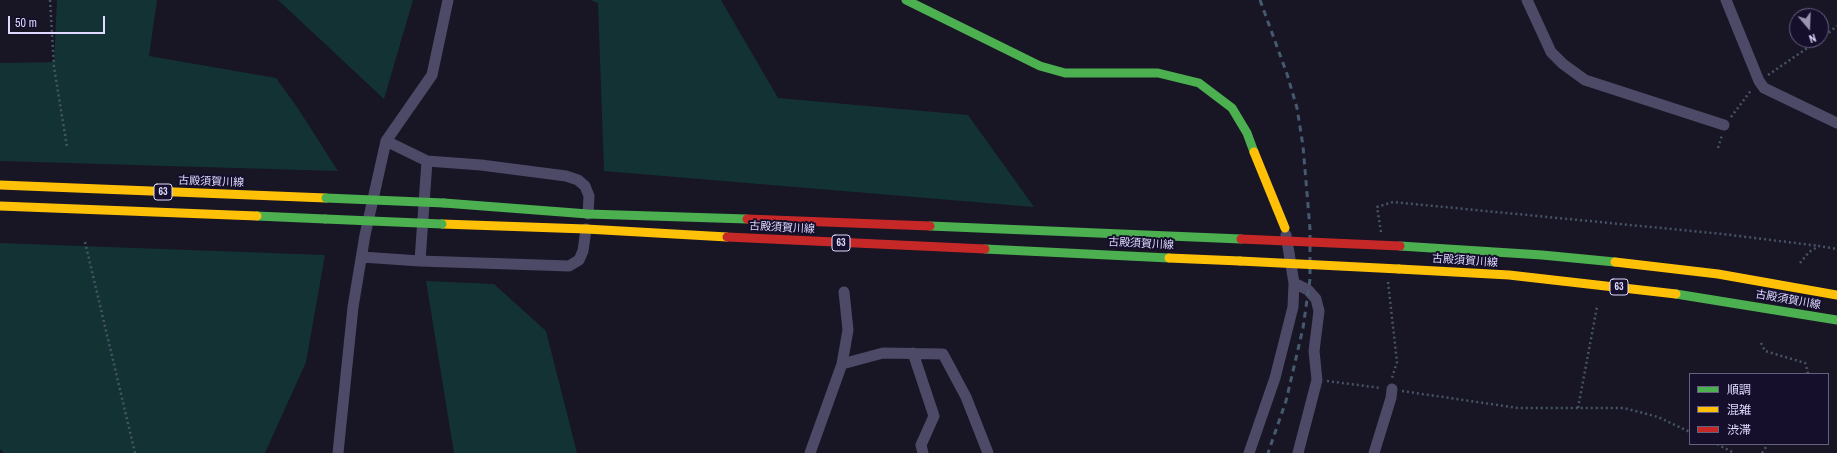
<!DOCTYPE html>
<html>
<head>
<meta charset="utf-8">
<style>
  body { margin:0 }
  #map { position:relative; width:1837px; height:453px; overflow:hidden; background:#181525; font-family:"Archivo Narrow","Noto Sans JP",sans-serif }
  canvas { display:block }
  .legend { position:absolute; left:1689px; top:373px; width:140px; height:72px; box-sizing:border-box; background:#150f2b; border:1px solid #666080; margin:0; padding:5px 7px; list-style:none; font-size:12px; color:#dfdaff }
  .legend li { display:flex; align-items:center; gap:8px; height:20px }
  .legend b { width:20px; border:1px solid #666080 }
  .north { position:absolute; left:1789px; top:8px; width:40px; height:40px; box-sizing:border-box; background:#150f2b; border:1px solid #666080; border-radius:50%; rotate:161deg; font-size:11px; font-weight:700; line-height:16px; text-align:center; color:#dfdaff }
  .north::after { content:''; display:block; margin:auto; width:14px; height:18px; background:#9995b3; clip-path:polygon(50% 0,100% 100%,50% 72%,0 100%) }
  .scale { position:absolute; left:8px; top:16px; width:97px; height:18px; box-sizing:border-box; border:2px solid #dfdaff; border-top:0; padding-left:5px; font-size:12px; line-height:14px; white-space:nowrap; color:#dfdaff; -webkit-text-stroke:3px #150f2b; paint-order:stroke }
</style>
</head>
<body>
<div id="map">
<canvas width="1837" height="453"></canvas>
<ul class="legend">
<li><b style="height:5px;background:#4caf50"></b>順調</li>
<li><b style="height:5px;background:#ffc107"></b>混雑</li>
<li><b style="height:5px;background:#c62828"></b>渋滞</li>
</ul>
<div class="north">N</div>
<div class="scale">50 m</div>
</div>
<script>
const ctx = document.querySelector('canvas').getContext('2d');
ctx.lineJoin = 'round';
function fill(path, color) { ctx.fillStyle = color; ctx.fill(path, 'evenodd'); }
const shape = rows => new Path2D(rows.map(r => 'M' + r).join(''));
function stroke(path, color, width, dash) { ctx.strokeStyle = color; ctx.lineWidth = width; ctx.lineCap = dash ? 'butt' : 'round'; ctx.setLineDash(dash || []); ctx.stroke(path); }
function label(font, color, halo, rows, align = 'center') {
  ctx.font = font + ' "Archivo Narrow","Noto Sans JP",sans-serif'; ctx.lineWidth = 4; ctx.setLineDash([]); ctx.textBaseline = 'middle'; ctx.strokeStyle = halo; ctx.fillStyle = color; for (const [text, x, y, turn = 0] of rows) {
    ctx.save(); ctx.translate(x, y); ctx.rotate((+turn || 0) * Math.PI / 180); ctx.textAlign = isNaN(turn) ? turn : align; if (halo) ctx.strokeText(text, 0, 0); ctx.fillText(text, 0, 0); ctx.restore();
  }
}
const green = shape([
  [57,0,157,0,149,56,276,78,297,107,338,171,0,161,0,63,54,62],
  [278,0,413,0,384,99],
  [590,0,721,0,778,98,968,115,1034,207,604,171,598,3],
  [0,243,325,255,306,362,265,453,4,453,0,449],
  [426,281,494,284,546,331,577,453,454,453]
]);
const path = shape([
  [50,0,54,67,67,147],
  [1821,39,1837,26],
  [1768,75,1819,40],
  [1731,117,1752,89],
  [1718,148,1722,135],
  [1381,232,1377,207,1393,202,1723,234,1819,246],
  [85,242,135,453],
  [1800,263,1809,252,1819,246,1837,249],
  [1388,282,1397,362,1392,378],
  [1761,343,1765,351,1805,363,1808,372,1807,374],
  [1327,381,1381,388],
  [1402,391,1518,408,1624,408,1658,417,1690,432],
  [1578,408,1597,307],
  [1717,444,1734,453],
  [1762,453,1768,444]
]);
const street = shape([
  [1527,0,1551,52,1563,64,1585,80,1724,125],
  [1726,0,1759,81,1764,88,1837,123],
  [386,141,427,161,481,165,566,176,578,180,585,186,589,196,588,214],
  [362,257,420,261,569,266,579,260,583,251,586,229],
  [420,261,427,161],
  [1294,283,1308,290,1316,299,1319,311,1314,351,1317,380,1298,453],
  [913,353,934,416,921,445,923,453],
  [842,364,883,353,943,354,966,397,988,453],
  [338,453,353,307,365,235,386,141,432,75,448,0],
  [810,453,842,364,848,330,844,292],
  [1249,453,1275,378,1293,307,1294,283,1286,235],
  [1374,453,1391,398,1392,389]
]);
const fast = shape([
  [906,0,1040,66,1065,73,1158,73,1199,83,1232,108,1247,133,1254,152],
  [444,203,588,214,747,219],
  [257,216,325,219],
  [930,226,1241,239],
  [1400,246,1542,255,1615,262],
  [985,249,1169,258],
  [1676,294,1837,320]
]);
const slow = shape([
  [1254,152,1285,228],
  [0,185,326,198],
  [0,206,257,216],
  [442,224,586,229,727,237],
  [1169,258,1240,261],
  [1615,262,1718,274,1837,295],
  [1399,269,1509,275,1676,294]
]);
const jam = shape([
  [747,219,930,226],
  [727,237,985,249]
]);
const rail = shape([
  [1260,0,1287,74,1297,108,1303,146,1310,229,1310,279,1303,328,1286,401,1268,453]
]);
const fastBridge = shape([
  [326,198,444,203],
  [325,219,442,224]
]);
const slowBridge = shape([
  [1240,261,1399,269]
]);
const jamBridge = shape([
  [1241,239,1400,246]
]);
const shields = [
  [163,192,18],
  [841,243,18],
  [1619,287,18]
];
const shieldNames = [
  ["63",163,192],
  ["63",841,243],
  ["63",1619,287]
];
const streetNames = [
  ["古殿須賀川線",211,182,2],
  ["古殿須賀川線",782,228,3],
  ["古殿須賀川線",1141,244,3],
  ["古殿須賀川線",1465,261,4],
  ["古殿須賀川線",1788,300,10]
];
fill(green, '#133234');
stroke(path, '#465566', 2.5, [2, 3]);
stroke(street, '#4c4a66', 11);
stroke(fast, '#4caf50', 9);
stroke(slow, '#ffc107', 9);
stroke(jam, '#c62828', 9);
stroke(rail, '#465a6f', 3, [6, 5]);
stroke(fastBridge, '#4caf50', 9);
stroke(slowBridge, '#ffc107', 9);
stroke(jamBridge, '#c62828', 9);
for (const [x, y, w] of shields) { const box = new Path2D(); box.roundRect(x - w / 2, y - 8, w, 16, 3); ctx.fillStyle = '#150f2b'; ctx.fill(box); stroke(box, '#dfdaff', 1); }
label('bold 10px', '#dfdaff', null, shieldNames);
label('11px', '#dfdaff', '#150f2b', streetNames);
</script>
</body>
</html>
